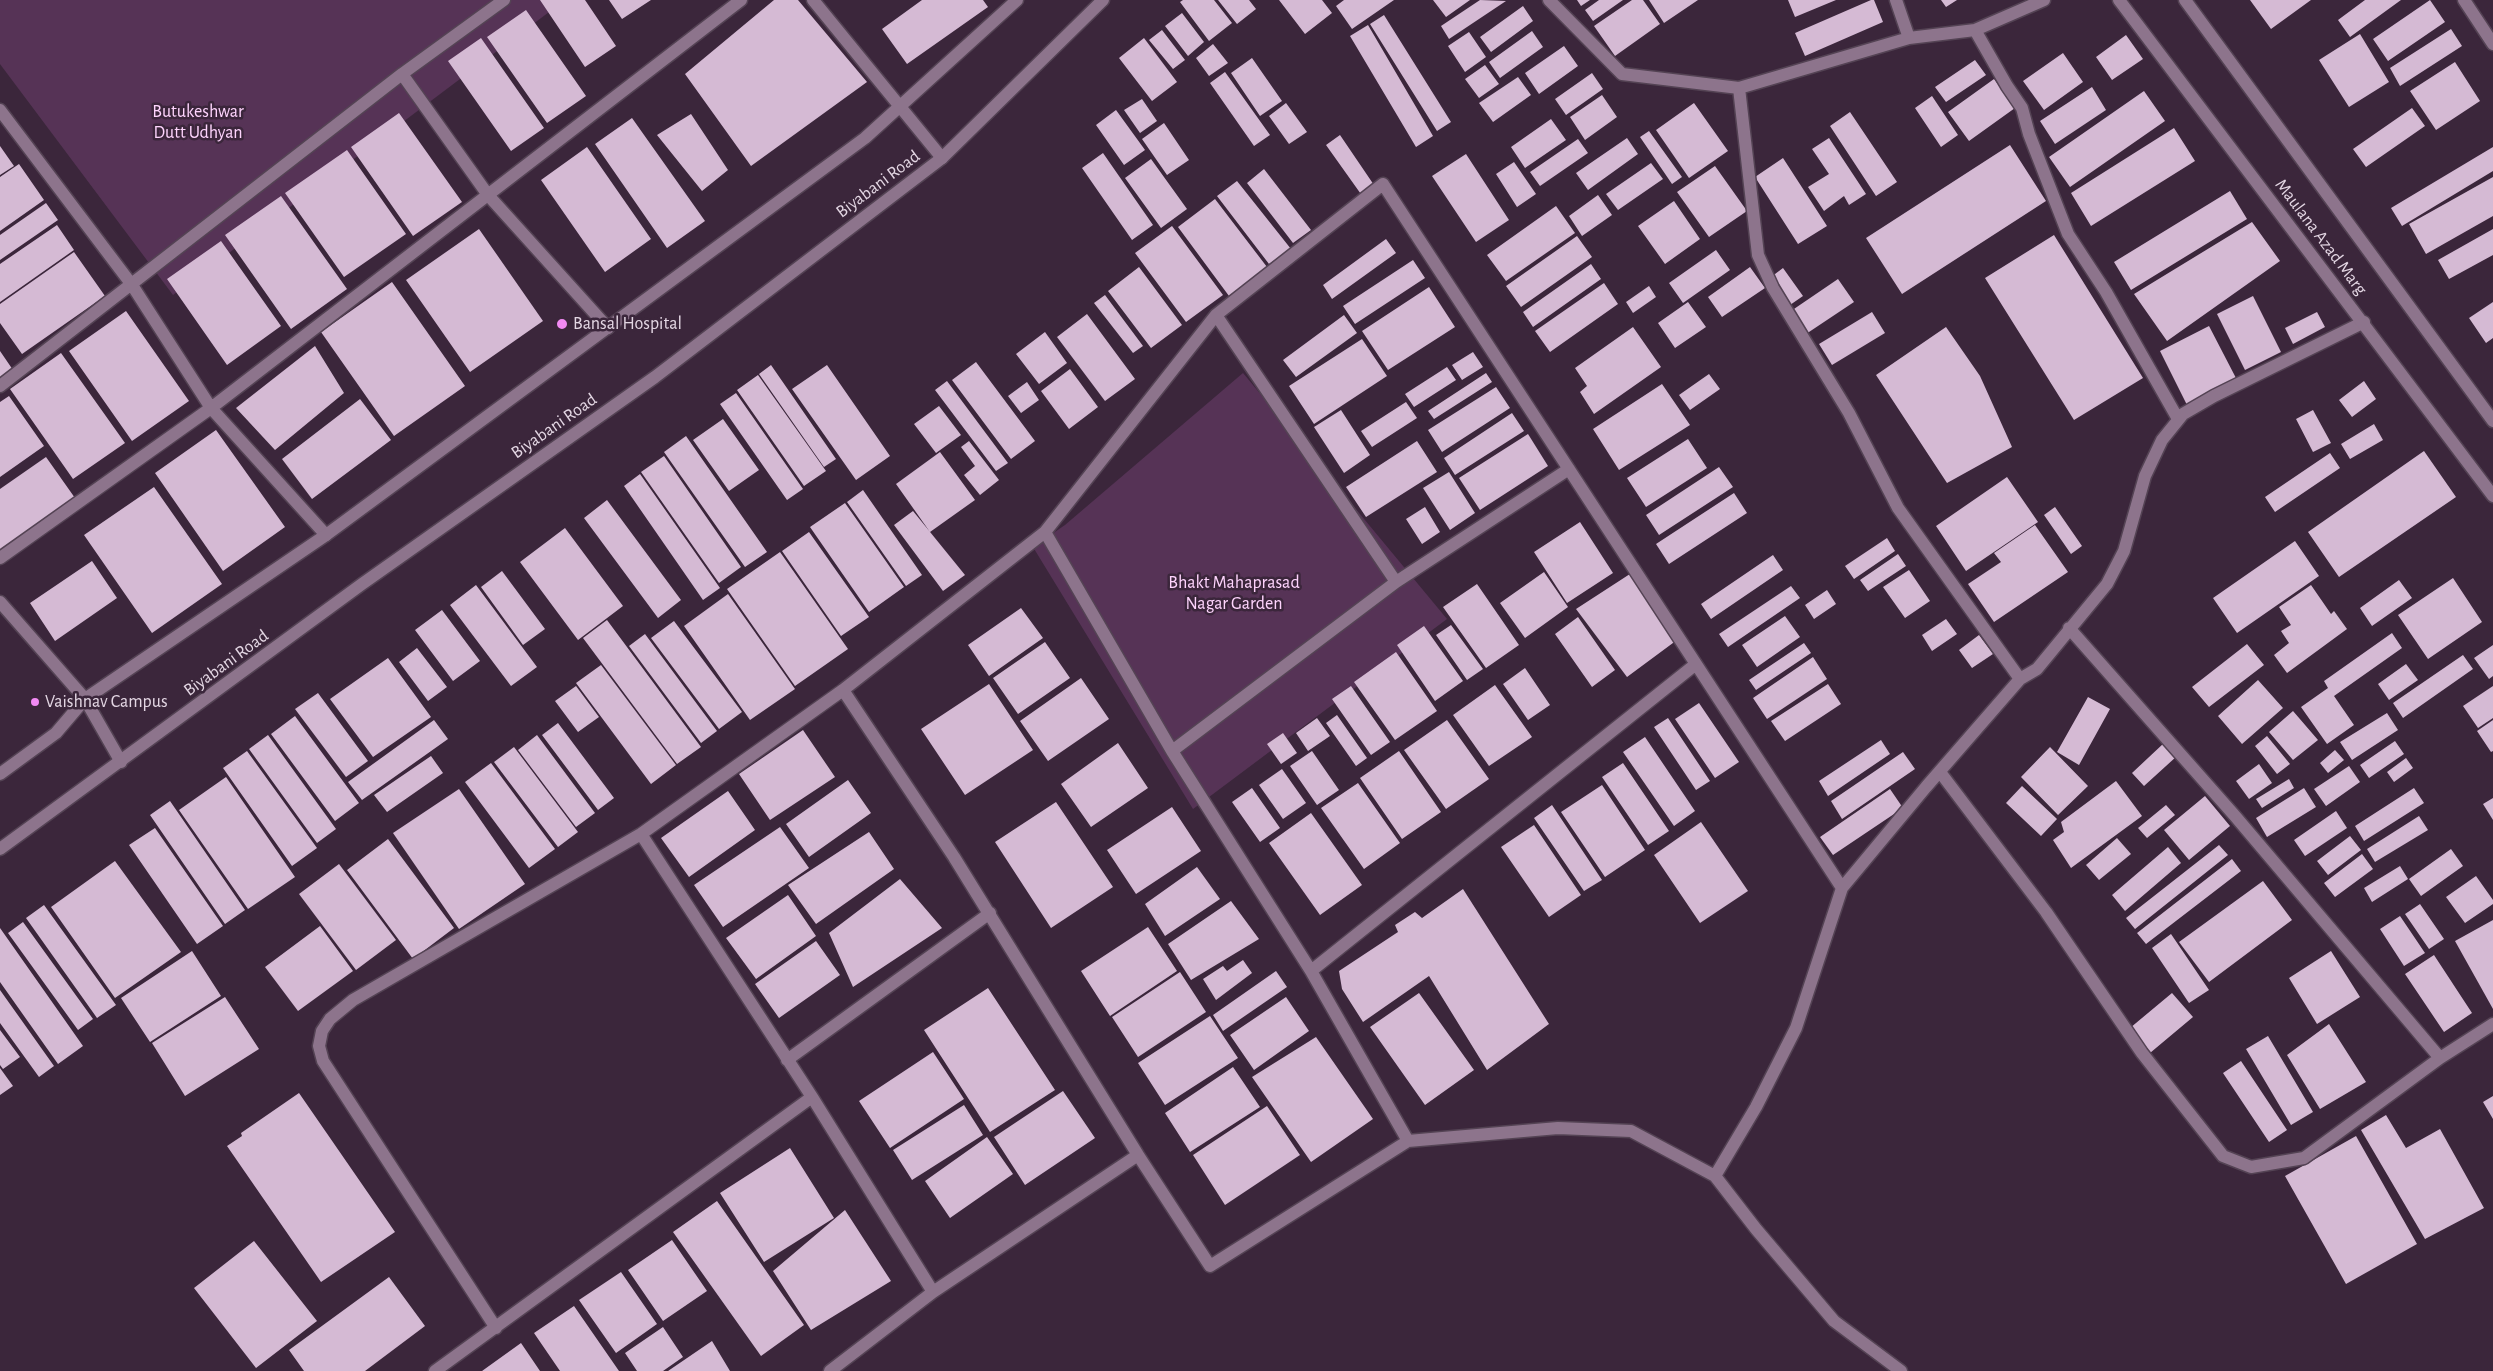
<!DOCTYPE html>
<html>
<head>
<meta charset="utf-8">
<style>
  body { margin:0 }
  canvas { display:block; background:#3b263b }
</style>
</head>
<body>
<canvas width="2493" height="1371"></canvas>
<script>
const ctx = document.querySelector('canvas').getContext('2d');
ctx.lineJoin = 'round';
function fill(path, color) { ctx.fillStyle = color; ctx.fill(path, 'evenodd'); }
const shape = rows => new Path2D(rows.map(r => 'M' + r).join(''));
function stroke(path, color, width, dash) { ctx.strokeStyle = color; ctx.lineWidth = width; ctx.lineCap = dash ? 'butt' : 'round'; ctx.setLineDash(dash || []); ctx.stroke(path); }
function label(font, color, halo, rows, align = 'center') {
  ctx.font = font + ' "Alegreya Sans",sans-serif'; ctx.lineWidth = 5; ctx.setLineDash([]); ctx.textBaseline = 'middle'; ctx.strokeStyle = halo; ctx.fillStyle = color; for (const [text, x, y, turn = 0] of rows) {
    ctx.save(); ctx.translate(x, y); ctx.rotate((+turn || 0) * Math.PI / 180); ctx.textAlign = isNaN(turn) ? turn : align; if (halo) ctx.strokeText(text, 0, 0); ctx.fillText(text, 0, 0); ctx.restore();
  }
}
const green = shape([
  [0,0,565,0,173,295,0,64],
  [1243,373,1447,619,1193,809,1033,547,1065,525]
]);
const building = shape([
  [540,0,585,0,616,46,585,67],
  [609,0,651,0,622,19],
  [774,0,798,0,867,82,751,166,685,74],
  [922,0,983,0,988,7,907,64,882,29],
  [1183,0,1214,0,1232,23,1209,41,1180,2],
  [1218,0,1249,0,1256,9,1237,24],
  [1279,0,1322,0,1332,13,1305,34],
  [1344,0,1394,0,1352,29,1336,6],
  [1433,0,1470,0,1446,17],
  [1480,0,1506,1,1449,39,1441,26],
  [1577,0,1590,0,1581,6],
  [1599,0,1623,0,1593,21,1585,10],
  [1632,0,1643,0,1660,24,1615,56,1594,26],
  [1649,0,1698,0,1664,23],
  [1788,0,1836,0,1795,17],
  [1871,0,1874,0,1883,22,1805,56,1795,33],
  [1941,0,1957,0,1946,7],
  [2250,0,2311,0,2271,29],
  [2365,0,2401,0,2350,37,2338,20],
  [2430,0,2445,22,2388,61,2373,39],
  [1523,6,1533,21,1491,52,1480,37],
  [526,10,586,96,547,123,487,37],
  [1182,13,1204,42,1188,56,1165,26],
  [1384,15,1451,122,1437,131,1370,24],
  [1368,25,1433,136,1416,147,1350,36],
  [2451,29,2462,46,2400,86,2390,68],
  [1162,30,1185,60,1173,69,1149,40],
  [1532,31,1543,47,1500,78,1489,62],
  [1469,32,1486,57,1465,72,1448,46],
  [2360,34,2389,82,2349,107,2319,60],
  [2126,35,2143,59,2112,80,2096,57],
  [481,38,544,128,511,151,448,61],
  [1144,38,1177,82,1152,101,1119,58],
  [1213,44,1228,63,1209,76,1196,58],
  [1564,46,1578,66,1539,94,1525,73],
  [2063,53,2083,82,2044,110,2023,81],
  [1252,58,1282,101,1260,116,1231,73],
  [1975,60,1986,75,1946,102,1935,87],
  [2455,62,2480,101,2436,130,2410,91],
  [1485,65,1499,84,1479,98,1465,79],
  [1225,72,1270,135,1254,146,1210,83],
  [1592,73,1603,89,1566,115,1555,99],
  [1518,77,1531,95,1493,122,1479,103],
  [1994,79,2015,108,1969,141,1948,112],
  [2092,87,2106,110,2055,144,2040,121],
  [2144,91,2165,121,2070,187,2049,157],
  [1602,95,1617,117,1585,140,1570,117],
  [1932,96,1958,135,1941,147,1915,108],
  [1142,99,1157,121,1140,133,1124,110],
  [1286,103,1307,132,1289,144,1269,116],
  [1694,103,1728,151,1689,178,1656,130],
  [2412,108,2425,126,2366,167,2353,149],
  [1116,110,1145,150,1124,165,1096,125],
  [1850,112,1897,182,1876,196,1830,126],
  [399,113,462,202,413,236,351,147],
  [691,114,728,170,702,191,657,135],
  [632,118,705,221,667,248,595,144],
  [1551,119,1566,140,1525,168,1511,147],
  [1164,123,1189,160,1167,175,1142,139],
  [2174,128,2195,161,2091,226,2071,193],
  [1649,131,1682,177,1672,184,1640,137],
  [1340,135,1376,188,1363,197,1326,145],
  [1627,138,1638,154,1588,190,1576,173],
  [1829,138,1866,194,1849,205,1844,196,1824,211,1808,187,1829,174,1812,149],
  [1578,139,1588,153,1540,186,1530,172],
  [2010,145,2046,201,1902,294,1866,238],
  [0,146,14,166,0,175],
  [587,147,651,239,605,272,541,180],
  [2493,147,2493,171,2402,226,2391,208],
  [347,150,406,234,344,277,285,193],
  [1103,153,1153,225,1132,240,1082,168],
  [1466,154,1509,220,1476,242,1432,176],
  [1783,158,1827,226,1798,244,1755,177],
  [1151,159,1187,209,1161,228,1125,178],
  [1514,162,1536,194,1517,207,1496,174],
  [1651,163,1663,179,1618,210,1606,194],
  [19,164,44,200,0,231,0,177],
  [1715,166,1747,211,1709,237,1677,192],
  [1264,169,1311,230,1293,243,1247,183],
  [2493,177,2493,216,2426,254,2409,224],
  [1237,181,1291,249,1269,264,1217,196],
  [2230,191,2247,219,2131,290,2114,262],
  [1598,195,1612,215,1582,236,1569,216],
  [281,196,347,289,291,329,225,235],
  [1215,199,1267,267,1229,296,1178,227],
  [1674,201,1700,239,1665,264,1638,226],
  [46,203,58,220,0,260,0,235],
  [1556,206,1575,233,1506,281,1487,255],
  [2252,222,2280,261,2167,341,2134,294],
  [57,225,74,250,0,302,0,264],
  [1172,226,1223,295,1186,322,1135,253],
  [479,229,543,321,470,372,406,280],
  [2493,229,2493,255,2449,279,2438,260],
  [2054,235,2143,378,2074,420,1985,278],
  [1577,236,1592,257,1521,307,1506,286],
  [1386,239,1396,253,1332,299,1323,285],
  [221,241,281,326,227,365,167,279],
  [1716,250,1730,270,1683,303,1669,283],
  [74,252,105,296,22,354,0,323,0,304],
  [1413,260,1425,278,1355,324,1343,306],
  [1591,264,1601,279,1533,327,1523,312],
  [1139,267,1182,325,1151,348,1108,291],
  [1750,267,1765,288,1722,317,1708,297],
  [1783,268,1803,296,1790,305,1771,277],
  [1838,279,1854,302,1806,334,1791,311],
  [392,282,465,386,394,436,321,332],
  [1604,283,1618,304,1550,352,1535,331],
  [1649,286,1656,297,1633,313,1626,302],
  [1429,287,1455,327,1388,370,1362,331],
  [1105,295,1143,346,1133,353,1094,303],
  [2253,296,2281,352,2245,370,2217,314],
  [1688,302,1706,327,1675,348,1658,323],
  [2493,302,2493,338,2486,343,2469,318],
  [126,311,189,401,132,441,69,351],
  [1872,312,1885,333,1832,365,1819,344],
  [2317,312,2325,327,2293,344,2285,328],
  [1087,314,1135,379,1105,401,1057,337],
  [1344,315,1357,333,1296,377,1283,360],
  [2209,326,2237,380,2187,405,2160,351],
  [1633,327,1661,367,1594,414,1580,392,1587,386,1575,368],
  [1946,327,1980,376,2012,447,1947,483,1876,375],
  [1045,332,1067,363,1039,384,1016,354],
  [1362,339,1387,376,1314,424,1289,386],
  [315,346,344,393,275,450,236,408],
  [0,351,13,370,0,380],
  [1473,352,1483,367,1462,380,1452,365],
  [61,353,125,443,73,479,10,389],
  [976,362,1035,441,1011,459,952,380],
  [771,365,836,459,824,467,759,374],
  [827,365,890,456,856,480,792,389],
  [1447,367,1456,380,1414,407,1405,394],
  [1070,369,1098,407,1069,429,1041,391],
  [1486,373,1492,382,1434,419,1428,411],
  [1709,374,1720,389,1690,410,1679,395],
  [758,375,826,471,804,486,737,390],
  [947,381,1008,463,996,471,935,390],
  [2364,381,2376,399,2352,417,2339,400],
  [1027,382,1039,400,1021,413,1008,396],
  [1662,384,1690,425,1619,470,1593,429],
  [1496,387,1510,408,1442,452,1428,430],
  [736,393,803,489,787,500,720,404],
  [9,396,44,446,0,477,0,402],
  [360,399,391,440,312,499,282,459],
  [1406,402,1417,418,1372,447,1361,431],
  [939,406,961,435,936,453,914,424],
  [1341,410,1370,455,1344,473,1314,427],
  [2313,410,2331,443,2313,452,2296,419],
  [1512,413,1524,431,1455,475,1444,458],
  [723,419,759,470,729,491,693,440],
  [2374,424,2383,440,2350,459,2341,444],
  [216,430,285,527,223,571,155,473],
  [1528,434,1548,466,1480,510,1459,478],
  [686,436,767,552,745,567,664,452],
  [1688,439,1707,468,1646,507,1627,478],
  [969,441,999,480,980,495,964,475,975,466,961,447],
  [1417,441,1437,472,1366,517,1346,487],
  [2424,451,2456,497,2339,577,2308,532],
  [940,452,975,500,930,532,896,484],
  [2330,453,2340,468,2275,512,2265,497],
  [664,456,741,567,719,583,641,472],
  [46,457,75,498,0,550,0,489],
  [1719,467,1733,487,1659,535,1646,515],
  [1449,472,1475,513,1450,530,1423,488],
  [640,474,720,588,703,600,624,486],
  [2007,477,2038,522,1966,571,1936,526],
  [154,487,222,584,152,633,84,535],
  [863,490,922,575,906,586,847,502],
  [1734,493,1747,513,1669,564,1656,544],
  [607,500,681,600,658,618,584,518],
  [845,503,904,587,869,612,810,527],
  [1425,507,1440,532,1422,544,1406,519],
  [2055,507,2082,546,2071,554,2044,515],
  [913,511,965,575,943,591,894,525],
  [1580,522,1613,573,1567,603,1534,552],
  [2035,525,2068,572,1994,622,1968,584,2001,562,1994,553],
  [565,528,623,606,578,640,520,562],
  [809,532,869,617,841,636,782,551],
  [1887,538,1895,551,1854,579,1845,566],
  [2295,541,2319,576,2237,633,2213,598],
  [780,552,848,649,795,686,727,589],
  [1898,554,1906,566,1868,591,1860,580],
  [1773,555,1783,570,1711,619,1701,604],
  [92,561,117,598,55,641,30,603],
  [1909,570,1930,601,1905,618,1883,587],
  [502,571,545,629,523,645,481,587],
  [1544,572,1568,607,1525,638,1500,603],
  [1633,572,1677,640,1627,677,1576,609],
  [2453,578,2482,622,2428,659,2398,615],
  [2399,580,2412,598,2372,626,2360,608],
  [1477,584,1519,645,1486,668,1443,607],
  [476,585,537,667,511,686,450,605],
  [2311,585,2331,614,2334,611,2347,629,2287,673,2274,655,2289,643,2281,631,2291,625,2279,607],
  [1791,586,1800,598,1728,647,1719,634],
  [1827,590,1836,604,1814,619,1805,605],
  [728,594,795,689,750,720,684,626],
  [1021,608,1043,638,989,676,968,645],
  [442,610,480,661,453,681,415,630],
  [1785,616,1800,637,1757,667,1742,645],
  [1578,617,1615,670,1592,687,1555,634],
  [1946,619,1957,634,1932,651,1922,635],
  [607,620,701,747,677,764,583,638],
  [674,621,742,712,719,729,651,638],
  [1451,625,1483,669,1467,680,1436,635],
  [1424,626,1463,681,1435,701,1397,645],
  [2392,633,2402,648,2334,696,2354,725,2327,744,2301,707,2328,688,2324,681],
  [645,634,717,731,701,743,629,646],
  [1979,635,1993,654,1972,668,1959,650],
  [1045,642,1070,678,1018,714,993,678],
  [1804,643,1811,653,1756,690,1749,680],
  [2247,644,2264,665,2209,707,2192,687],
  [2493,645,2493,676,2489,679,2474,658],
  [417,648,447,687,428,701,399,662],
  [1396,652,1437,711,1395,740,1354,682],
  [2463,655,2473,669,2403,718,2393,703],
  [1813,657,1827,679,1767,719,1753,698],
  [388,658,431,717,373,757,330,699],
  [2406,664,2418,680,2389,700,2378,684],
  [601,665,676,765,651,784,576,683],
  [1525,668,1550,705,1528,720,1503,684],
  [1081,678,1109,719,1048,761,1020,721],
  [2258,680,2283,708,2242,744,2218,716],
  [989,684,1033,750,965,795,921,729],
  [1828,684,1841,704,1785,741,1771,721],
  [1495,685,1532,737,1489,766,1453,715],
  [576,686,599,717,578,732,555,701],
  [1351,686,1390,742,1371,755,1332,699],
  [2493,686,2493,718,2478,728,2463,706],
  [318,693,368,761,346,777,295,709],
  [2088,697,2110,709,2079,765,2057,752],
  [1699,703,1739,762,1715,778,1675,719],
  [2293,711,2318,740,2293,760,2269,732],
  [2387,713,2398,730,2352,760,2340,742],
  [1337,715,1367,758,1356,766,1326,723],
  [295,716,359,803,335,821,271,734],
  [1317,718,1330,736,1308,751,1296,733],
  [1668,718,1710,781,1696,790,1654,727],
  [434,720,448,739,362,800,348,782],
  [1447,720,1489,779,1446,809,1404,750],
  [2493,720,2493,751,2491,752,2477,731],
  [558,723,614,798,598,810,542,735],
  [803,730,835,777,770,820,739,774],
  [1283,733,1297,753,1281,764,1267,744],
  [268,735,336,829,317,843,249,749],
  [537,735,595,813,576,827,518,750],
  [2267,736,2290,764,2277,774,2255,746],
  [1645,737,1695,811,1674,826,1623,752],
  [1881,740,1890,754,1828,796,1819,781],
  [2395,741,2404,754,2369,778,2360,765],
  [1118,743,1148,788,1091,827,1061,784],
  [2164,743,2177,756,2144,786,2132,773],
  [514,747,578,832,558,847,494,762],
  [2050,747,2088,786,2058,815,2021,777],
  [2335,750,2344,760,2328,773,2320,763],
  [247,751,317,848,292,866,223,768],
  [1312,751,1339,790,1317,805,1290,766],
  [1399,751,1441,812,1402,839,1360,778],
  [1903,752,1915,769,1842,819,1831,801],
  [431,756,443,773,387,812,374,795],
  [2406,758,2413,768,2394,782,2387,772],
  [491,763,555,849,529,868,465,782],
  [1623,763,1669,831,1648,845,1602,777],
  [2259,764,2272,783,2249,799,2236,781],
  [2349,766,2360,782,2326,806,2314,789],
  [1282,769,1306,803,1283,819,1259,785],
  [226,777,295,877,248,909,179,810],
  [2289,779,2294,788,2262,808,2256,799],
  [848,780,871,813,809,857,786,824],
  [2116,781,2142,816,2071,868,2053,840,2064,832,2061,822],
  [1358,783,1400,843,1364,869,1321,808],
  [1602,785,1645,850,1605,877,1561,812],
  [2022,786,2057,819,2041,836,2006,803],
  [1252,788,1280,828,1260,842,1232,802],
  [2304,788,2316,807,2267,837,2256,818],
  [2414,788,2424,803,2364,841,2355,826],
  [459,789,525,884,459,929,393,833],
  [1890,789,1903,808,1833,855,1820,837],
  [728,791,755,830,689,877,661,838],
  [2205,796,2230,826,2189,860,2164,830],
  [2493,798,2493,820,2483,804],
  [170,801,245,910,225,924,150,815],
  [1056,802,1113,887,1051,928,995,842],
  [1552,805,1602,880,1584,891,1534,818],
  [2166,805,2175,815,2147,838,2138,828],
  [1172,807,1201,851,1136,894,1107,850],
  [2336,811,2347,828,2305,856,2294,840],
  [1311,813,1362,885,1320,915,1269,843],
  [2419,816,2428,830,2375,862,2367,849],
  [1701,822,1748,891,1700,923,1654,855],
  [1534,825,1581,895,1549,917,1501,847],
  [780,827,809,868,723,927,694,885],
  [155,828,223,926,197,944,129,845],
  [869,832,894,869,816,924,788,885],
  [2350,836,2361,850,2328,875,2317,861],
  [2117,838,2131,854,2099,880,2086,865],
  [388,839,454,928,413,959,347,870],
  [2219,845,2228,855,2135,929,2126,918],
  [2168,847,2181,863,2125,911,2112,895],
  [2451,849,2463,866,2421,896,2409,879],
  [2362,854,2373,869,2335,897,2324,883],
  [2232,859,2241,871,2146,944,2137,933],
  [115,861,181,952,115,998,51,907],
  [339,864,396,940,356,970,299,894],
  [2400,866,2408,879,2372,902,2364,888],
  [1197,867,1220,899,1165,936,1145,904],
  [2476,876,2493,900,2493,904,2465,923,2446,897],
  [900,879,942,928,853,987,829,933],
  [2263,881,2292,920,2209,982,2179,942],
  [1463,889,1549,1024,1487,1070,1429,976,1363,1022,1342,989,1339,971,1398,932,1395,925,1415,912,1422,918],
  [788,895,816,936,756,979,726,938],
  [1231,901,1259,939,1191,980,1168,944],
  [2420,904,2444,939,2429,949,2405,914],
  [44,905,116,1005,97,1018,26,918],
  [2400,916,2425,953,2404,966,2380,929],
  [2493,920,2493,1009,2455,941],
  [23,922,93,1019,78,1030,8,933],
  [320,926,353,971,298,1011,265,967],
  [1148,927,1177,971,1110,1016,1081,971],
  [0,928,83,1046,58,1064,0,982],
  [2171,934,2209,990,2189,1003,2152,948],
  [816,941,840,975,779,1018,755,984],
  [192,951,221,996,150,1042,121,998],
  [2331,951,2360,997,2317,1024,2289,978],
  [2434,955,2472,1013,2444,1032,2405,974],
  [1243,960,1252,973,1216,1000,1203,979,1223,966,1227,971],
  [1276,971,1287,987,1223,1031,1213,1015],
  [1180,972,1206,1012,1138,1057,1112,1017],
  [988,988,1055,1090,990,1132,924,1030],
  [0,990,54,1066,39,1077,0,1023],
  [1419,993,1474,1070,1425,1105,1370,1027],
  [2172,993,2193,1017,2150,1053,2130,1028],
  [225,997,259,1049,185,1096,152,1043],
  [1286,997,1309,1031,1254,1070,1230,1035],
  [1210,1016,1238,1058,1165,1105,1138,1063],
  [2329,1024,2366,1082,2320,1109,2287,1055],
  [0,1030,20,1057,3,1069,0,1065],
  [2268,1036,2313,1112,2291,1125,2246,1049],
  [1316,1037,1373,1119,1311,1162,1252,1077],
  [933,1052,964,1099,890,1148,859,1101],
  [2241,1061,2287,1130,2269,1142,2223,1073],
  [1233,1067,1260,1107,1190,1152,1165,1113],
  [0,1068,13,1086,0,1095],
  [1063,1091,1095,1138,1025,1185,994,1137],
  [299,1093,395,1232,321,1282,227,1146,242,1136,241,1133],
  [2493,1096,2493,1119,2483,1102],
  [964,1105,983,1135,912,1180,893,1150],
  [1267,1106,1300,1155,1225,1205,1193,1155],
  [2386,1115,2406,1148,2440,1129,2484,1208,2425,1239,2361,1130],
  [2356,1136,2417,1244,2346,1284,2285,1176],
  [987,1137,1013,1174,950,1218,925,1181],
  [790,1148,834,1218,764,1262,720,1193],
  [717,1201,804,1325,761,1356,673,1232],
  [845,1210,891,1281,811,1330,773,1271],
  [672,1240,707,1291,663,1321,628,1270],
  [254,1241,317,1321,256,1368,194,1288],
  [621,1272,657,1324,616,1353,579,1300],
  [389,1277,425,1326,365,1371,304,1371,289,1350],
  [574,1306,619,1371,560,1371,534,1333],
  [663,1327,683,1357,663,1371,637,1371,625,1353],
  [712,1341,730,1371,668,1371],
  [521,1343,540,1371,482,1371]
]);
const minor = shape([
  [813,0,942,158],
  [1549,0,1622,74,1739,88,1909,38,1975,30,2044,0],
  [1896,0,1909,38],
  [2464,0,2493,44],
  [1975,30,2007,86,2022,108,2029,134,2068,234,2106,292,2178,419],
  [402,74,488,195,608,328],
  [1739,88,1758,255,1773,288,1849,413,1898,508,2020,679],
  [0,110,132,285,211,408,326,535],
  [1216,315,1396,582],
  [0,386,402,74,504,0],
  [1045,532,1172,751,1311,971,1408,1141],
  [0,558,211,408,741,0],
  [0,602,85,699,121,762],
  [2069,628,2235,816,2440,1058],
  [843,690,954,857,1138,1155,1210,1266,1408,1141,1558,1128,1631,1131,1715,1176,1756,1107,1796,1028,1842,888,1926,787,2020,679,2037,669,2107,584,2124,551,2145,476,2162,440,2183,414,2214,396,2364,322],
  [1172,751,1396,582,1569,469],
  [1940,772,2046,912,2142,1053,2223,1156,2251,1167,2304,1158,2440,1058,2493,1024],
  [641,834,812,1097,933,1292],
  [1311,971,1696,664],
  [787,1060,990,913],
  [1715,1176,1756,1229,1834,1321,1901,1371],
  [496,1328,323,1061,319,1046,322,1031,330,1019,353,1000,641,834,843,690,1045,532,1216,315,1383,184,1842,888],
  [435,1371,812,1097],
  [830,1371,933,1292,1138,1155]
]);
const secondary = shape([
  [2119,0,2493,496],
  [2185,0,2493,421],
  [0,774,56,733,85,699,326,535,865,138,1017,0],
  [0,849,362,584,655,377,942,158,1103,0]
]);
const markers = [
  [562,324,6,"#f28af3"],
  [35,702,5,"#f28af3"]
];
const parkNames = [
  ["Butukeshwar",198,112],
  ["Dutt Udhyan",198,133],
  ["Bhakt Mahaprasad",1234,583],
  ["Nagar Garden",1234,604]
];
const streetNames = [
  ["Biyabani Road",878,184,-37],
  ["Maulana Azad Marg",2321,237,53],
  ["Biyabani Road",554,426,-35],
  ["Biyabani Road",226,663,-36]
];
const poiNames = [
  ["Bansal Hospital",573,324],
  ["Vaishnav Campus",45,702]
];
fill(green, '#563356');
fill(building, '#d5bad4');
stroke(minor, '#544354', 15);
stroke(secondary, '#544354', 15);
stroke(minor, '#8d748c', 12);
stroke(secondary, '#8d748c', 12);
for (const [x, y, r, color] of markers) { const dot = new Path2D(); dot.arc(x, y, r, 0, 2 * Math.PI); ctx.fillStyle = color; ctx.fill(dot); stroke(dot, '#3b263b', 2); }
label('18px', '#fed4fd', '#3b263b', parkNames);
label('18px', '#e4d7e4', '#3b263b', streetNames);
label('18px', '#e4d7e4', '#3b263b', poiNames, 'left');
</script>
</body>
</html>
